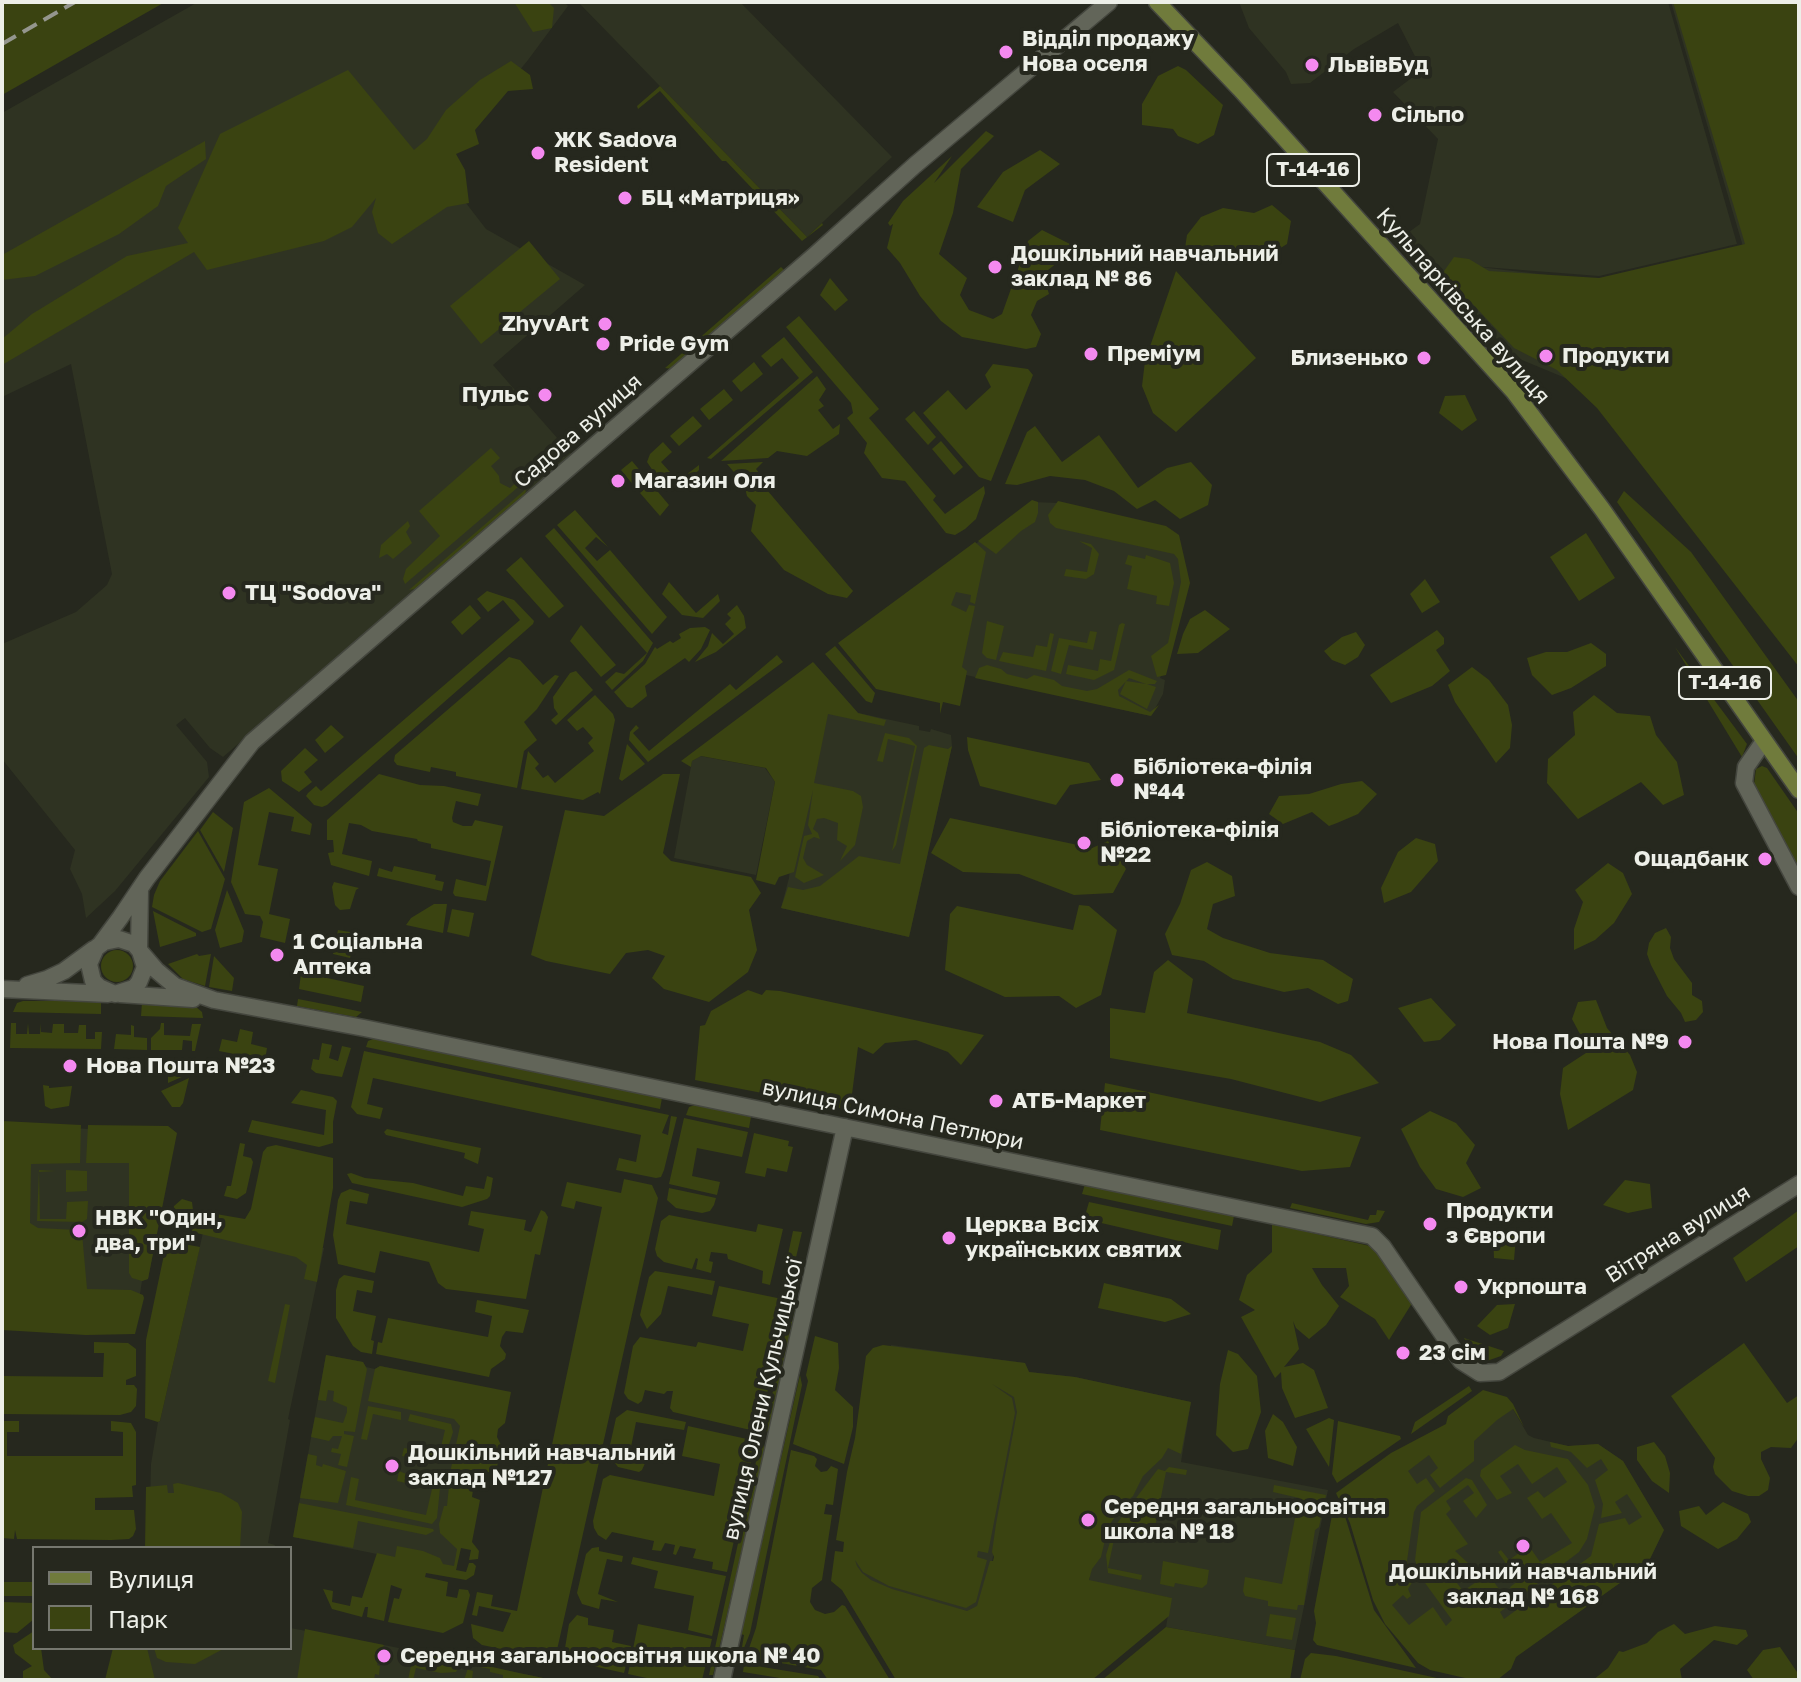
<!DOCTYPE html>
<html>
<head>
<meta charset="utf-8">
<style>
  body { margin:0 }
  #map { position:relative; width:1801px; height:1682px; overflow:hidden; background:#26281e; font-family:"Golos Text",sans-serif }
  canvas { display:block }
  .frame { position:absolute; inset:0; border:4px solid #edefe8; pointer-events:none }
  .legend { position:absolute; left:32px; top:1546px; width:260px; height:104px; box-sizing:border-box; background:#26281e; border:2px solid #76786f; margin:0; padding:10px 14px; list-style:none; font-size:24px; color:#edefe8 }
  .legend li { display:flex; align-items:center; gap:16px; height:40px }
  .legend b { width:40px; border:2px solid #76786f }
</style>
</head>
<body>
<div id="map">
<canvas width="1801" height="1682"></canvas>
<div class="frame"></div>
<ul class="legend">
<li><b style="height:10px;background:#707b3c"></b>Вулиця</li>
<li><b style="height:22px;background:#3a4311"></b>Парк</li>
</ul>
</div>
<script>
const ctx = document.querySelector('canvas').getContext('2d');
ctx.lineJoin = 'round';
function fill(path, color) { ctx.fillStyle = color; ctx.fill(path, 'evenodd'); }
const shape = rows => new Path2D(rows.map(r => 'M' + r).join(''));
function stroke(path, color, width, dash) { ctx.strokeStyle = color; ctx.lineWidth = width; ctx.lineCap = dash ? 'butt' : 'round'; ctx.setLineDash(dash || []); ctx.stroke(path); }
function label(font, color, halo, rows, align = 'center') {
  ctx.font = font + ' "Golos Text",sans-serif'; ctx.lineWidth = 8; ctx.setLineDash([]); ctx.textBaseline = 'middle'; ctx.strokeStyle = halo; ctx.fillStyle = color; for (const [text, x, y, turn = 0] of rows) {
    ctx.save(); ctx.translate(x, y); ctx.rotate((+turn || 0) * Math.PI / 180); ctx.textAlign = isNaN(turn) ? turn : align; if (halo) ctx.strokeText(text, 0, 0); ctx.fillText(text, 0, 0); ctx.restore();
  }
}
const built = shape([
  [198,2,564,2,568,6,528,60,439,168,486,229,585,285,493,365,573,456,223,757,210,748,185,718,176,725,207,762,209,777,115,891,86,918,82,894,70,869,75,850,2,759,2,644,76,612,107,585,112,574,71,364,2,397,2,113],
  [578,2,740,2,892,157,807,237],
  [1239,2,1668,2,1737,244,1599,276,1471,266,1599,281,1744,250,1671,2,1799,2,1799,658,1587,387,1510,355,1451,283,1405,235,1420,224,1438,139,1393,92,1422,70,1398,23,1354,49,1310,83,1291,84,1286,72,1249,28],
  [1033,502,1058,503,1166,528,1185,571,1166,664,1160,678,1165,680,1163,694,1151,716,966,675,957,703,841,642],
  [814,663,858,713,919,726,919,730,930,732,931,729,951,735,952,746,909,937,781,908,789,878],
  [700,756,765,768,775,782,756,875,674,858,692,761],
  [2,1123,175,1135,148,1279,142,1281,140,1294,2,1325],
  [205,1224,324,1248,288,1419,290,1420,268,1543,275,1545,274,1548,149,1548,151,1464,158,1422,160,1421],
  [891,1345,1025,1363,1029,1372,1075,1377,1191,1402,1181,1462,1328,1490,1295,1650,1166,1627,1171,1598,1089,1581,1091,1568,994,1551,982,1616,842,1581],
  [326,1355,363,1362,366,1367,375,1369,380,1366,492,1390,456,1570,293,1537],
  [1510,1404,1528,1435,1534,1438,1568,1446,1598,1444,1623,1461,1664,1530,1648,1563,1515,1657,1418,1651,1388,1612,1405,1449],
  [290,1628,384,1645,553,1680,113,1680,122,1648,290,1648]
]);
const green = shape([
  [2,2,165,2,2,95],
  [514,2,548,2,554,8,552,28,533,32],
  [1673,2,1799,2,1799,667,1597,408,1557,370,1514,348,1468,299,1457,300,1442,274,1454,257,1469,259,1489,271,1599,278,1745,244],
  [511,61,530,75,533,89,508,91,475,130,479,144,456,154,465,170,469,203,447,207,392,244,378,233,372,212,376,198,352,227,324,241,207,270,194,252,2,365,2,339,32,314,127,256,188,243,178,228,220,134,348,70,414,150,427,139,446,110,480,80],
  [1178,66,1186,70,1223,105,1214,135,1198,144,1178,136,1173,129,1142,125,1142,104,1158,76],
  [660,86,807,237,822,223,823,225,802,241,726,161,722,161,660,91,638,109,637,106],
  [986,131,994,136,961,169,953,213,939,254,967,278,960,295,969,310,993,319,1002,314,1028,241,1042,230,1070,244,1057,263,1043,274,1049,294,1037,301,1031,315,1041,334,1036,347,1026,349,962,337,941,321,920,296,900,263,887,248,893,224,890,226,888,223,903,201,952,156,934,183],
  [205,141,206,159,166,186,158,206,119,234,35,276,2,280,2,255],
  [1040,150,1060,164,1025,190,1013,222,977,207,1003,172],
  [1272,205,1291,221,1287,244,1279,249,1240,249,1224,245,1196,262,1184,255,1187,235,1201,217,1223,208,1254,213],
  [529,241,560,279,481,344,450,306],
  [781,267,785,271,672,369,665,368],
  [1176,271,1256,358,1176,432,1153,413,1142,386,1145,361],
  [830,278,848,300,835,311,820,295],
  [799,316,879,409,869,418,936,496,933,500,945,514,984,486,985,493,976,519,965,529,955,535,946,533,905,481,882,478,864,453,867,443,847,418,853,413,851,403,786,327],
  [784,337,813,372,711,459,707,458,799,378,782,358,771,367,761,356],
  [754,362,763,374,741,392,732,381],
  [993,364,1028,369,1033,375,991,481,979,477,923,413,948,390,966,410,991,387,985,375],
  [817,376,826,389,819,400,824,406,818,410,833,429,840,424,839,434,807,456,777,451,768,458,721,461],
  [724,389,733,400,709,420,700,409],
  [1465,395,1477,420,1462,431,1439,413,1445,396],
  [914,411,936,437,928,445,905,419],
  [693,416,702,426,679,446,670,436],
  [1035,426,1062,462,1099,435,1138,488,1167,468,1191,462,1212,485,1208,505,1180,519,1155,500,1137,509,1114,491,1085,480,1050,476,1017,485,1005,484,1027,432],
  [941,441,963,467,954,475,932,449],
  [663,442,672,452,661,462,678,481,699,465,699,470,683,485,678,487,670,480,667,483,671,489,666,490,647,462,650,454],
  [491,448,500,458,491,466,499,476,500,483,510,488,521,478,524,482,405,584,403,579,406,569,440,536,419,511],
  [632,461,669,505,660,516,640,493,649,485,639,492,621,470],
  [763,462,756,469,765,480,761,483,853,591,847,598,828,594,784,570,751,531,756,505,747,496,744,484,727,464],
  [526,489,525,496,419,588,409,590],
  [1624,491,1691,552,1799,702,1799,759,1617,502],
  [1032,500,1038,502,1038,513,1035,522,1021,531,996,554,978,541],
  [1058,501,1166,526,1179,535,1190,583,1166,675,1157,677,1151,656,1168,643,1181,582,1178,559,1174,554,1056,528,1050,523,1048,515],
  [575,510,608,547,596,537,585,548,597,561,610,550,667,617,652,634,557,525],
  [408,521,410,526,406,532,412,543,393,559,387,554,379,558,381,545],
  [554,528,653,643,643,661,612,690,605,682,616,672,624,674,647,653,545,536],
  [1586,533,1615,578,1579,601,1550,557],
  [1079,541,1091,544,1099,554,1094,574,1086,579,1064,576,1066,569,1087,572,1092,548],
  [975,542,986,552,975,604,970,602,971,595,956,592,951,605,966,612,969,605,975,606,962,667,967,671,960,706,943,702,940,714,940,703,876,689,838,643],
  [1128,555,1145,559,1146,555,1170,563,1174,583,1169,606,1156,604,1157,596,1127,589,1132,566,1125,564],
  [521,557,564,606,549,618,506,570],
  [1425,579,1440,602,1422,613,1410,594],
  [669,582,696,613,718,594,720,601,703,618,682,615,662,594],
  [487,591,514,600,534,621,533,624,327,805,322,807,314,805,306,796,308,793,316,786,321,791,520,620,503,600,488,612,477,599],
  [470,605,481,618,462,635,451,622],
  [737,605,744,616,746,628,716,652,695,662,708,646,712,633,723,644,734,634,725,624,731,618,727,614],
  [1205,610,1230,629,1198,653,1177,654,1183,634,1190,619],
  [987,621,1004,626,996,660,987,658,982,653],
  [1122,623,1125,624,1114,670,1094,680,1066,674,1068,665,1098,671,1100,659,1111,661,1119,625],
  [581,625,616,665,601,677,570,641],
  [705,627,710,630,701,649,689,662,685,658,645,686,647,696,632,708,627,707,614,692,645,664,655,647,657,649,670,641,673,643,681,638,679,634,690,628],
  [1437,630,1444,638,1444,644,1436,650,1450,671,1432,686,1391,703,1370,675],
  [1090,631,1097,632,1093,650,1069,645,1061,674,1051,671,1059,638,1087,643],
  [1356,632,1365,645,1358,657,1345,665,1332,660,1324,651,1342,637],
  [1050,633,1054,634,1046,671,999,661,1003,652,1033,657,1036,645,1047,647],
  [1591,643,1606,654,1606,666,1571,688,1552,695,1532,675,1527,658,1546,652,1567,652],
  [835,646,875,693,872,703,866,701,825,654],
  [1675,647,1747,744,1742,757],
  [777,655,783,662,648,762,629,740,630,732,636,725,639,728,633,733,649,751,730,684,736,690],
  [509,657,520,660,543,685,555,675,559,676,537,709,524,722,537,740,524,751,517,788,456,776,456,772,431,767,430,772,397,765,394,761,395,755],
  [813,662,858,713,886,720,884,726,828,714,814,783,853,791,861,796,863,807,855,845,840,861,847,846,837,840,838,823,824,818,817,819,813,829,818,833,820,839,814,837,807,841,803,858,807,865,824,875,804,883,795,877,804,836,812,834,808,825,813,790,794,872,779,877,775,885,756,880,775,782,766,768,701,756,692,761,691,767,681,761],
  [987,665,1001,669,1007,674,1027,679,1034,675,1054,680,1062,686,1087,691,1097,689,1129,670,1157,681,1155,684,1147,684,1156,687,1147,709,1120,694,1126,681,1146,684,1129,678,1118,690,1119,696,1150,712,1159,705,1151,716,975,678,979,668],
  [1472,667,1489,680,1508,705,1512,725,1510,748,1496,763,1455,702,1448,685],
  [576,671,593,690,556,725,551,720,558,714,554,708,553,697,570,673],
  [595,695,613,714,615,720,600,794,598,792,583,800,521,789,528,751,539,764,535,768,543,778,548,775,555,783,594,751,588,743,593,738,583,727,577,731,567,720],
  [1594,695,1617,713,1650,716,1656,735,1677,762,1684,795,1663,805,1641,782,1578,819,1547,783,1548,759,1575,735,1573,712],
  [331,725,344,737,325,753,315,740],
  [885,733,909,738,917,746,896,845,892,851,915,746,888,739,883,762,877,761],
  [967,737,1089,763,1101,780,1070,785,1056,805,980,786,968,750],
  [627,744,645,764,622,781,619,779],
  [929,745,948,749,952,746,909,937,781,908,788,887,803,890,820,886,859,856,900,864,924,748],
  [305,748,318,760,304,772,312,782,299,792,282,781,281,771],
  [1762,766,1767,768,1799,814,1799,871,1754,785,1756,769],
  [379,774,420,785,444,786,481,794,478,806,456,801,452,818,453,822,463,826,472,826,475,820,503,826,486,901,455,896,453,893,456,879,486,886,491,861,431,848,431,844,418,841,417,839,372,831,361,825,349,823,342,854,372,861,369,876,331,865,328,853,334,852,333,840,327,840,327,820],
  [663,774,680,774,663,853,671,861,751,877,761,893,749,910,757,950,748,972,709,1002,664,989,652,978,665,956,648,950,626,953,610,974,546,961,531,955,565,810,604,816],
  [1362,781,1377,794,1358,814,1337,823,1329,826,1312,812,1283,824,1269,814,1279,796,1309,794,1341,784],
  [269,788,312,824,310,835,291,831,294,817,269,812,258,865,278,869,269,914,290,919,285,943,260,937,263,922,260,916,245,914,231,882,244,802],
  [213,812,233,828,224,872,200,830],
  [950,818,1092,848,1108,841,1126,869,1113,893,1074,895,1019,874,963,872,931,853],
  [198,831,225,879,211,929,202,932,152,907,154,895,160,881],
  [1416,838,1435,844,1438,861,1411,892,1384,903,1381,888,1398,852],
  [1207,862,1232,876,1235,896,1213,904,1207,929,1223,938,1270,953,1323,960,1353,979,1348,1001,1338,1004,1308,988,1284,992,1233,979,1204,961,1172,955,1165,934,1180,904,1191,870],
  [1608,863,1623,873,1632,894,1614,923,1595,940,1574,950,1574,929,1583,902,1575,890],
  [394,866,436,875,435,880,444,882,442,891,377,876,379,868,392,872],
  [334,882,359,888,356,890,350,909,340,910,335,905,332,887],
  [227,890,244,931,242,942,220,948,215,930],
  [434,904,447,904,443,933,406,925,411,918],
  [1079,905,1089,906,1117,930,1101,995,1076,1008,1059,996,1005,997,945,970,950,914,957,906,1073,930],
  [452,909,474,913,469,937,447,932],
  [153,911,196,933,196,936,160,947],
  [1666,928,1671,937,1670,948,1674,959,1692,983,1692,995,1702,1001,1703,1012,1696,1020,1685,1022,1681,1013,1667,996,1651,965,1647,954,1649,943,1655,933],
  [338,930,356,933,350,958,333,954],
  '101 966a16 16 0 1 1 32 0a16 16 0 1 1-32 0Z',
  [197,954,199,956,211,954,205,986,183,979,168,964],
  [214,956,234,978,232,991,209,987],
  [1168,960,1193,979,1187,1013,1320,1042,1351,1055,1379,1083,1320,1102,1231,1079,1110,1058,1110,1008,1145,1013,1154,972],
  [304,973,364,986,361,1002,299,989,301,974],
  [748,990,762,995,766,990,780,991,984,1035,961,1065,948,1052,916,1040,885,1043,873,1054,858,1047,850,1110,695,1080,700,1026,705,1025,711,1011],
  [1431,998,1456,1025,1440,1040,1424,1042,1398,1008],
  [298,999,334,1006,362,1012,356,1017,297,1006],
  [1596,1000,1607,1028,1630,1055,1637,1072,1633,1090,1568,1130,1560,1094,1563,1068,1589,1051,1572,1019,1578,1002],
  [23,1001,98,1001,101,1003,101,1014,13,1012,17,1003],
  [142,1002,195,1006,202,1012,203,1018,141,1016],
  [11,1023,16,1023,16,1034,27,1034,28,1023,29,1034,40,1034,41,1023,41,1032,52,1033,53,1024,64,1024,64,1033,78,1033,79,1025,86,1025,86,1039,95,1039,95,1032,102,1032,101,1049,10,1048],
  [161,1023,164,1023,164,1035,190,1036,192,1024,201,1024,195,1051,192,1051,192,1041,183,1040,182,1050,151,1050,151,1038,160,1029],
  [131,1025,134,1026,134,1037,147,1038,147,1050,114,1049,116,1034,131,1035],
  [240,1029,253,1032,251,1044,267,1048,265,1060,219,1051,222,1039,237,1042],
  [378,1037,662,1098,660,1109,366,1047,368,1041],
  [322,1043,332,1045,329,1058,338,1061,342,1046,351,1048,342,1077,316,1073,311,1069,313,1059,319,1060],
  [364,1051,669,1115,662,1133,668,1135,671,1116,677,1117,664,1170,661,1177,656,1178,616,1170,619,1158,636,1162,641,1135,373,1078,367,1104,383,1108,380,1119,357,1114,351,1107],
  [168,1058,193,1059,191,1073,168,1083],
  [189,1078,183,1103,180,1107,172,1107,161,1091],
  [1105,1083,1361,1137,1350,1167,1302,1171,1100,1130],
  [43,1085,49,1086,49,1088,72,1086,69,1106,51,1109,45,1106],
  [301,1090,333,1097,337,1101,333,1122,333,1143,319,1147,248,1132,252,1120,324,1135,326,1110,291,1103],
  [695,1105,751,1117,749,1128,686,1115,689,1107],
  [1430,1111,1456,1123,1475,1145,1466,1163,1481,1188,1463,1197,1436,1189,1420,1167,1401,1129],
  [684,1118,748,1132,742,1157,697,1148,692,1176,720,1182,717,1195,669,1184],
  [2,1121,81,1125,80,1163,31,1164,30,1223,38,1228,77,1230,82,1233,87,1289,131,1290,143,1295,144,1298,135,1334,86,1335,2,1330],
  [88,1125,168,1126,177,1133,148,1279,142,1281,132,1278,129,1273,129,1241,133,1240,133,1236,129,1236,129,1163,86,1163],
  [387,1129,481,1148,478,1164,464,1158,465,1153,386,1135,384,1132],
  [754,1133,789,1141,788,1146,793,1147,787,1172,767,1168,765,1177,745,1173],
  [240,1143,245,1144,243,1156,251,1158,253,1162,246,1193,237,1199,224,1196,227,1186,231,1186],
  [276,1145,333,1158,333,1188,317,1282,304,1279,307,1265,296,1257,180,1229,175,1227,171,1221,174,1206,182,1199,192,1202,193,1210,245,1219,251,1209,263,1152,267,1147],
  [39,1170,56,1171,39,1172,40,1219,66,1219,67,1202,88,1201,87,1219,82,1222,37,1221],
  [66,1170,87,1171,87,1191,66,1192],
  [351,1173,365,1178,413,1183,463,1196,466,1186,484,1189,487,1176,493,1178,490,1196,487,1199,462,1207,352,1183,347,1174],
  [624,1179,652,1185,658,1198,557,1650,545,1658,482,1645,473,1638,471,1624,503,1632,511,1613,479,1606,477,1616,472,1615,477,1592,493,1595,491,1606,517,1611,602,1207,576,1201,574,1209,561,1206,567,1182,621,1193],
  [1625,1180,1650,1184,1652,1208,1628,1213,1603,1205],
  [1085,1184,1234,1216,1232,1226,1082,1194],
  [669,1188,716,1198,714,1205,710,1211,702,1213,676,1208,667,1200],
  [350,1189,369,1194,367,1204,350,1201,346,1224,479,1252,484,1229,468,1225,471,1211,526,1220,524,1230,531,1232,541,1210,545,1212,548,1217,540,1255,535,1254,526,1299,446,1289,438,1283,429,1262,380,1251,375,1273,338,1264,333,1235,338,1200,341,1193],
  [1089,1202,1221,1230,1218,1250,1084,1219],
  [1292,1203,1368,1220,1370,1215,1376,1215,1377,1210,1385,1211,1379,1222,1366,1224,1290,1208],
  [1799,1210,1799,1246,1746,1282,1733,1258],
  [669,1215,756,1232,758,1224,783,1229,770,1285,762,1283,763,1271,728,1259,727,1254,720,1253,711,1252,709,1261,713,1262,711,1273,696,1269,698,1259,696,1258,692,1269,664,1262,657,1256,655,1249,661,1221],
  [1272,1224,1370,1246,1381,1254,1414,1300,1389,1340,1375,1319,1340,1297,1349,1286,1346,1268,1312,1268,1322,1285,1339,1306,1326,1325,1309,1339,1296,1328,1293,1321,1299,1349,1284,1367,1303,1363,1314,1370,1328,1408,1295,1418,1282,1388,1281,1372,1275,1378,1241,1317,1255,1310,1239,1300,1247,1275,1272,1252],
  [793,1231,802,1232,789,1287,782,1284,783,1278],
  [1516,1236,1514,1260,1494,1258,1493,1237],
  [172,1242,200,1247,160,1421,158,1422,145,1418,146,1340,165,1250,166,1245],
  [655,1271,715,1281,712,1295,668,1286,661,1314,647,1329,640,1315,649,1277],
  [344,1275,374,1281,372,1293,357,1290,353,1311,376,1316,371,1340,374,1341,372,1354,361,1352,353,1346,336,1318,336,1290,339,1279],
  [1104,1283,1171,1299,1191,1314,1165,1322,1098,1308],
  [719,1286,787,1300,759,1432,673,1412,670,1408,673,1391,667,1391,664,1394,645,1390,642,1401,638,1404,628,1399,624,1393,633,1346,640,1337,696,1347,698,1342,743,1351,749,1324,712,1316],
  [793,1297,799,1300,770,1429,764,1433],
  [477,1300,529,1310,523,1333,506,1331,502,1337,500,1346,506,1354,505,1359,491,1369,489,1377,376,1354,378,1342,382,1343,388,1318,488,1337,492,1316,475,1312],
  [285,1304,290,1305,275,1383,268,1381],
  [1515,1304,1508,1328,1490,1335,1477,1326,1497,1305],
  [815,1336,838,1343,839,1368,835,1390,853,1407,853,1427,844,1464,793,1444,808,1381,806,1375],
  [1464,1338,1504,1351,1501,1356,1484,1362,1475,1358],
  [94,1342,128,1343,136,1349,136,1376,126,1380,126,1385,134,1385,137,1389,136,1406,131,1412,120,1415,2,1414,2,1376,103,1377,104,1353,94,1353],
  [1744,1343,1787,1403,1799,1395,1799,1437,1791,1448,1771,1447,1761,1452,1761,1459,1770,1478,1768,1490,1759,1496,1748,1496,1732,1491,1715,1474,1713,1467,1715,1458,1671,1396],
  [883,1345,1025,1363,1029,1372,1075,1377,1191,1402,1181,1454,1168,1448,1162,1458,1143,1476,1133,1496,1122,1506,1108,1527,1101,1557,1092,1569,1089,1580,1172,1598,1169,1616,1092,1680,896,1680,842,1590,831,1581,835,1551,843,1552,844,1542,836,1540,847,1472,855,1438,866,1356,873,1348],
  [992,1384,1014,1397,1017,1412,996,1524,992,1552,994,1557,993,1561,990,1561,977,1606,967,1611,892,1589,871,1580,862,1573,857,1566,855,1560,863,1572,889,1586,966,1608,976,1602,987,1560,977,1557,978,1551,988,1553,1015,1413,1012,1398],
  [1228,1350,1238,1354,1257,1376,1261,1412,1248,1449,1233,1452,1216,1435,1220,1384],
  [326,1355,363,1362,367,1369,355,1432,344,1431,344,1434,354,1436,347,1467,338,1465,341,1454,331,1452,332,1448,338,1449,342,1436,333,1436,329,1441,311,1437,315,1417,343,1423,347,1412,347,1407,333,1401,334,1391,328,1390,326,1401,318,1400],
  [380,1366,511,1392,505,1423,498,1429,497,1437,501,1445,496,1473,488,1472,486,1480,450,1473,460,1426,454,1419,368,1401,375,1369],
  [800,1375,802,1385,750,1633,744,1648,742,1647,744,1635,741,1634],
  [1469,1386,1472,1391,1411,1434,1415,1422],
  [1483,1390,1507,1397,1513,1404,1524,1427,1513,1409,1497,1420,1474,1441,1474,1461,1440,1488,1430,1475,1438,1468,1429,1455,1408,1471,1417,1484,1426,1478,1435,1491,1417,1506,1414,1512,1407,1561,1413,1581,1408,1589,1411,1596,1407,1599,1403,1595,1392,1605,1409,1625,1433,1607,1446,1626,1452,1620,1420,1576,1415,1560,1421,1512,1466,1478,1472,1480,1487,1505,1476,1518,1463,1501,1474,1493,1468,1485,1446,1501,1451,1509,1446,1514,1468,1544,1455,1551,1468,1563,1451,1575,1463,1591,1488,1574,1502,1593,1492,1600,1499,1609,1516,1597,1510,1587,1518,1581,1498,1552,1501,1550,1509,1560,1529,1546,1540,1562,1572,1543,1551,1513,1542,1519,1527,1498,1538,1491,1544,1498,1567,1482,1557,1467,1532,1484,1518,1464,1500,1476,1512,1493,1497,1500,1480,1476,1481,1470,1515,1445,1525,1450,1568,1459,1588,1485,1595,1507,1587,1539,1579,1552,1500,1612,1504,1619,1591,1556,1599,1524,1625,1518,1629,1525,1642,1517,1627,1494,1615,1502,1622,1513,1601,1518,1603,1504,1595,1480,1608,1470,1601,1459,1587,1468,1571,1452,1551,1447,1550,1442,1568,1446,1598,1444,1623,1461,1664,1530,1648,1563,1516,1657,1511,1669,1497,1680,1474,1680,1430,1670,1418,1663,1385,1624,1373,1600,1350,1523,1336,1493,1391,1453,1446,1424,1448,1416],
  [368,1406,401,1412,401,1420,373,1414,367,1440,361,1439],
  [627,1410,686,1422,684,1430,636,1422,629,1457,646,1461,642,1470,639,1472,618,1467,608,1454,616,1418],
  [410,1414,451,1424,453,1432,444,1460,428,1461,402,1456,404,1448,439,1455,445,1430,408,1421],
  [1273,1414,1283,1422,1297,1447,1293,1466,1268,1458,1265,1431],
  [1329,1418,1334,1420,1329,1467,1306,1429],
  [2,1421,19,1421,19,1432,7,1432,7,1456,123,1456,123,1432,111,1431,111,1421,131,1423,136,1432,136,1485,132,1486,133,1497,95,1498,95,1510,134,1510,136,1529,133,1536,129,1539,111,1540,17,1539,15,1530,14,1539,2,1538],
  [1338,1421,1400,1436,1401,1439,1337,1483,1332,1474],
  [688,1426,756,1441,727,1572,712,1569,713,1562,693,1558,696,1549,680,1546,676,1555,673,1554,675,1545,665,1543,661,1551,652,1550,654,1541,612,1532,606,1540,598,1535,594,1528,593,1521,603,1479,610,1475,714,1496,720,1464,682,1456],
  [761,1439,765,1449,713,1675,709,1675],
  [1654,1442,1665,1456,1670,1473,1669,1493,1652,1481,1637,1460,1637,1447],
  [791,1450,814,1456,817,1459,815,1466,821,1472,827,1471,831,1466,838,1469,833,1505,826,1504,824,1514,832,1515,822,1580,812,1588,810,1602,815,1610,825,1614,834,1612,842,1605,845,1606,890,1680,828,1680,821,1670,746,1657,756,1628],
  [308,1454,317,1456,316,1465,322,1467,323,1464,346,1471,338,1503,300,1498],
  [1169,1467,1187,1470,1186,1475,1166,1472,1153,1537,1116,1530,1108,1568,1142,1575,1141,1580,1108,1573,1106,1555,1115,1526,1158,1469,1165,1471],
  [399,1471,440,1488,437,1518,432,1524,346,1505,351,1477,359,1479,355,1500,426,1515,432,1489,397,1481],
  [450,1476,474,1482,472,1497,480,1500,472,1542,479,1551,478,1559,469,1560,471,1550,461,1548,456,1570,466,1572,469,1563,473,1563,476,1566,474,1575,466,1580,426,1573,425,1577,448,1582,446,1596,457,1598,459,1589,468,1590,470,1595,463,1623,443,1633,388,1622,394,1598,399,1599,402,1589,391,1585,384,1621,367,1617,368,1607,365,1607,362,1617,332,1609,323,1589,333,1591,332,1602,350,1606,352,1596,362,1598,377,1553,395,1557,397,1546,423,1551,440,1558,443,1564,454,1566,457,1549,440,1533,439,1524,444,1506,447,1506],
  [178,1483,221,1493,238,1503,242,1512,240,1548,145,1548,146,1487,167,1485,168,1493,174,1493,173,1484],
  [1274,1485,1326,1495,1319,1527,1315,1530,1304,1605,1298,1605,1297,1610,1268,1606,1268,1601,1245,1596,1243,1591,1245,1577,1282,1584,1299,1498,1273,1492],
  [1335,1499,1344,1513,1374,1610,1416,1668,1317,1645,1313,1640,1316,1623,1314,1611],
  [1723,1502,1748,1514,1751,1522,1737,1539,1718,1549,1681,1526,1679,1511,1699,1506,1706,1515],
  [299,1503,433,1529,434,1531,426,1535,358,1521,353,1548,293,1537],
  [599,1547,599,1551,623,1556,622,1562,607,1559,598,1594,618,1602,601,1599,599,1609,582,1604,577,1593,586,1554,592,1548],
  [633,1557,726,1576,712,1636,688,1630,694,1596,654,1588,658,1571,631,1564],
  [1163,1561,1209,1570,1207,1584,1202,1588,1175,1583,1174,1587,1160,1584],
  [2,1582,34,1582,34,1596,2,1596],
  [2,1602,34,1603,34,1619,17,1633,2,1632],
  [1270,1614,1296,1618,1292,1640,1266,1636],
  [577,1615,588,1618,588,1625,614,1630,612,1642,631,1646,624,1673,566,1660,564,1654,569,1624],
  [638,1624,712,1639,702,1680,656,1680,628,1674],
  [1674,1624,1685,1634,1715,1626,1746,1630,1748,1636,1737,1645,1714,1640,1680,1669,1682,1680,1593,1680,1608,1668,1619,1651,1623,1652,1647,1643,1658,1632],
  [1166,1627,1295,1650,1290,1680,1102,1680],
  [305,1629,384,1645,377,1665,380,1666,379,1675,375,1674,374,1680,297,1680],
  [34,1631,34,1648,41,1648,44,1670,53,1680,23,1680,23,1671,32,1666,15,1653,13,1645],
  [1780,1647,1799,1675,1799,1680,1754,1680,1747,1670,1763,1650],
  [113,1648,147,1648,155,1680,105,1680],
  [154,1648,225,1648,195,1664,166,1662,157,1658],
  [414,1651,460,1660,461,1662,456,1672,441,1673,416,1668,413,1680,408,1680],
  [1311,1653,1336,1656,1446,1680,1300,1680,1305,1659],
  [470,1662,519,1673,553,1680,503,1680,503,1675,490,1672,490,1669,470,1665,469,1670,473,1671,472,1680,464,1680],
  [744,1664,818,1676,821,1680,792,1680,743,1672]
]);
const secondary = shape([
  [1764,741,1746,767,1744,783,1799,887],
  [100,945,120,918,147,878,252,742,815,255,915,165,1109,2],
  [139,950,140,890],
  [140,951,145,967,139,982,134,988,115,994,99,987,93,981,89,964,96,948,104,942,119,939,134,944,139,950,156,970,175,986,214,1000,364,1028,1372,1236,1383,1247,1461,1361,1480,1373,1499,1372,1799,1184],
  [27,985,47,979,64,971,94,949],
  [2,989,108,994],
  [120,994,193,999],
  [722,1680,845,1127]
]);
const primary = shape([
  [1157,2,1240,89,1514,392,1602,509,1799,790]
]);
const rail = shape([
  [2,44,75,2]
]);
const markers = [
  [1006,52,8,"#f489f0"],
  [1312,65,8,"#f489f0"],
  [1375,115,8,"#f489f0"],
  [538,153,8,"#f489f0"],
  [625,198,8,"#f489f0"],
  [995,267,8,"#f489f0"],
  [605,324,8,"#f489f0"],
  [603,344,8,"#f489f0"],
  [1091,354,8,"#f489f0"],
  [1546,356,8,"#f489f0"],
  [1424,358,8,"#f489f0"],
  [545,395,8,"#f489f0"],
  [618,481,8,"#f489f0"],
  [229,593,8,"#f489f0"],
  [1117,780,8,"#f489f0"],
  [1084,843,8,"#f489f0"],
  [1765,859,8,"#f489f0"],
  [277,955,8,"#f489f0"],
  [1685,1042,8,"#f489f0"],
  [70,1066,8,"#f489f0"],
  [996,1101,8,"#f489f0"],
  [1430,1224,8,"#f489f0"],
  [79,1231,8,"#f489f0"],
  [949,1238,8,"#f489f0"],
  [1461,1287,8,"#f489f0"],
  [1403,1353,8,"#f489f0"],
  [392,1466,8,"#f489f0"],
  [1088,1520,8,"#f489f0"],
  [1523,1546,8,"#f489f0"],
  [384,1656,8,"#f489f0"]
];
const shields = [
  [1313,170,92],
  [1725,683,92]
];
const shieldNames = [
  ["Т-14-16",1313,170],
  ["Т-14-16",1725,683]
];
const poiNames = [
  ["Відділ продажу",1022,39],
  ["Нова оселя",1022,64],
  ["ЛьвівБуд",1328,65],
  ["Сільпо",1391,115],
  ["ЖК Sadova",554,140],
  ["Resident",554,165],
  ["БЦ «Матриця»",641,198],
  ["Дошкільний навчальний",1011,254],
  ["заклад № 86",1011,279],
  ["ZhyvArt",589,324,"right"],
  ["Pride Gym",619,344],
  ["Преміум",1107,354],
  ["Продукти",1562,356],
  ["Близенько",1408,358,"right"],
  ["Пульс",529,395,"right"],
  ["Магазин Оля",634,481],
  ["ТЦ \"Sodova\"",245,593],
  ["Бібліотека-філія",1133,767],
  ["№44",1133,792],
  ["Бібліотека-філія",1100,830],
  ["№22",1100,855],
  ["Ощадбанк",1749,859,"right"],
  ["1 Соціальна",293,942],
  ["Аптека",293,967],
  ["Нова Пошта №9",1669,1042,"right"],
  ["Нова Пошта №23",86,1066],
  ["АТБ-Маркет",1012,1101],
  ["Продукти",1446,1211],
  ["з Європи",1446,1236],
  ["НВК \"Один,",95,1218],
  ["два, три\"",95,1243],
  ["Церква Всіх",965,1225],
  ["українських святих",965,1250],
  ["Укрпошта",1477,1287],
  ["23 сім",1419,1353],
  ["Дошкільний навчальний",408,1453],
  ["заклад №127",408,1478],
  ["Середня загальноосвітня",1104,1507],
  ["школа № 18",1104,1532],
  ["Дошкільний навчальний",1523,1572,"center"],
  ["заклад № 168",1523,1597,"center"],
  ["Середня загальноосвітня школа № 40",400,1656]
];
const streetNames = [
  ["Кульпарківська вулиця",1463,306,49],
  ["Садова вулиця",578,431,-41],
  ["вулиця Симона Петлюри",893,1115,12],
  ["Вітряна вулиця",1678,1234,-32],
  ["вулиця Олени Кульчицької",763,1399,-77]
];
fill(built, '#2f3322');
fill(green, '#3a4311');
stroke(secondary, '#44463e', 19);
stroke(primary, '#44463e', 19);
stroke(secondary, '#626559', 16);
stroke(primary, '#707b3c', 16);
stroke(rail, '#94968e', 4, [16, 8]);
for (const [x, y, r, color] of markers) { const dot = new Path2D(); dot.arc(x, y, r, 0, 2 * Math.PI); ctx.fillStyle = color; ctx.fill(dot); stroke(dot, '#26281e', 3); }
for (const [x, y, w] of shields) { const box = new Path2D(); box.roundRect(x - w / 2, y - 16, w, 32, 6); ctx.fillStyle = '#26281e'; ctx.fill(box); stroke(box, '#edefe8', 2); }
label('bold 20px', '#edefe8', null, shieldNames);
label('bold 22px', '#edefe8', '#26281e', poiNames, 'left');
label('22px', '#edefe8', '#26281e', streetNames);
</script>
</body>
</html>
